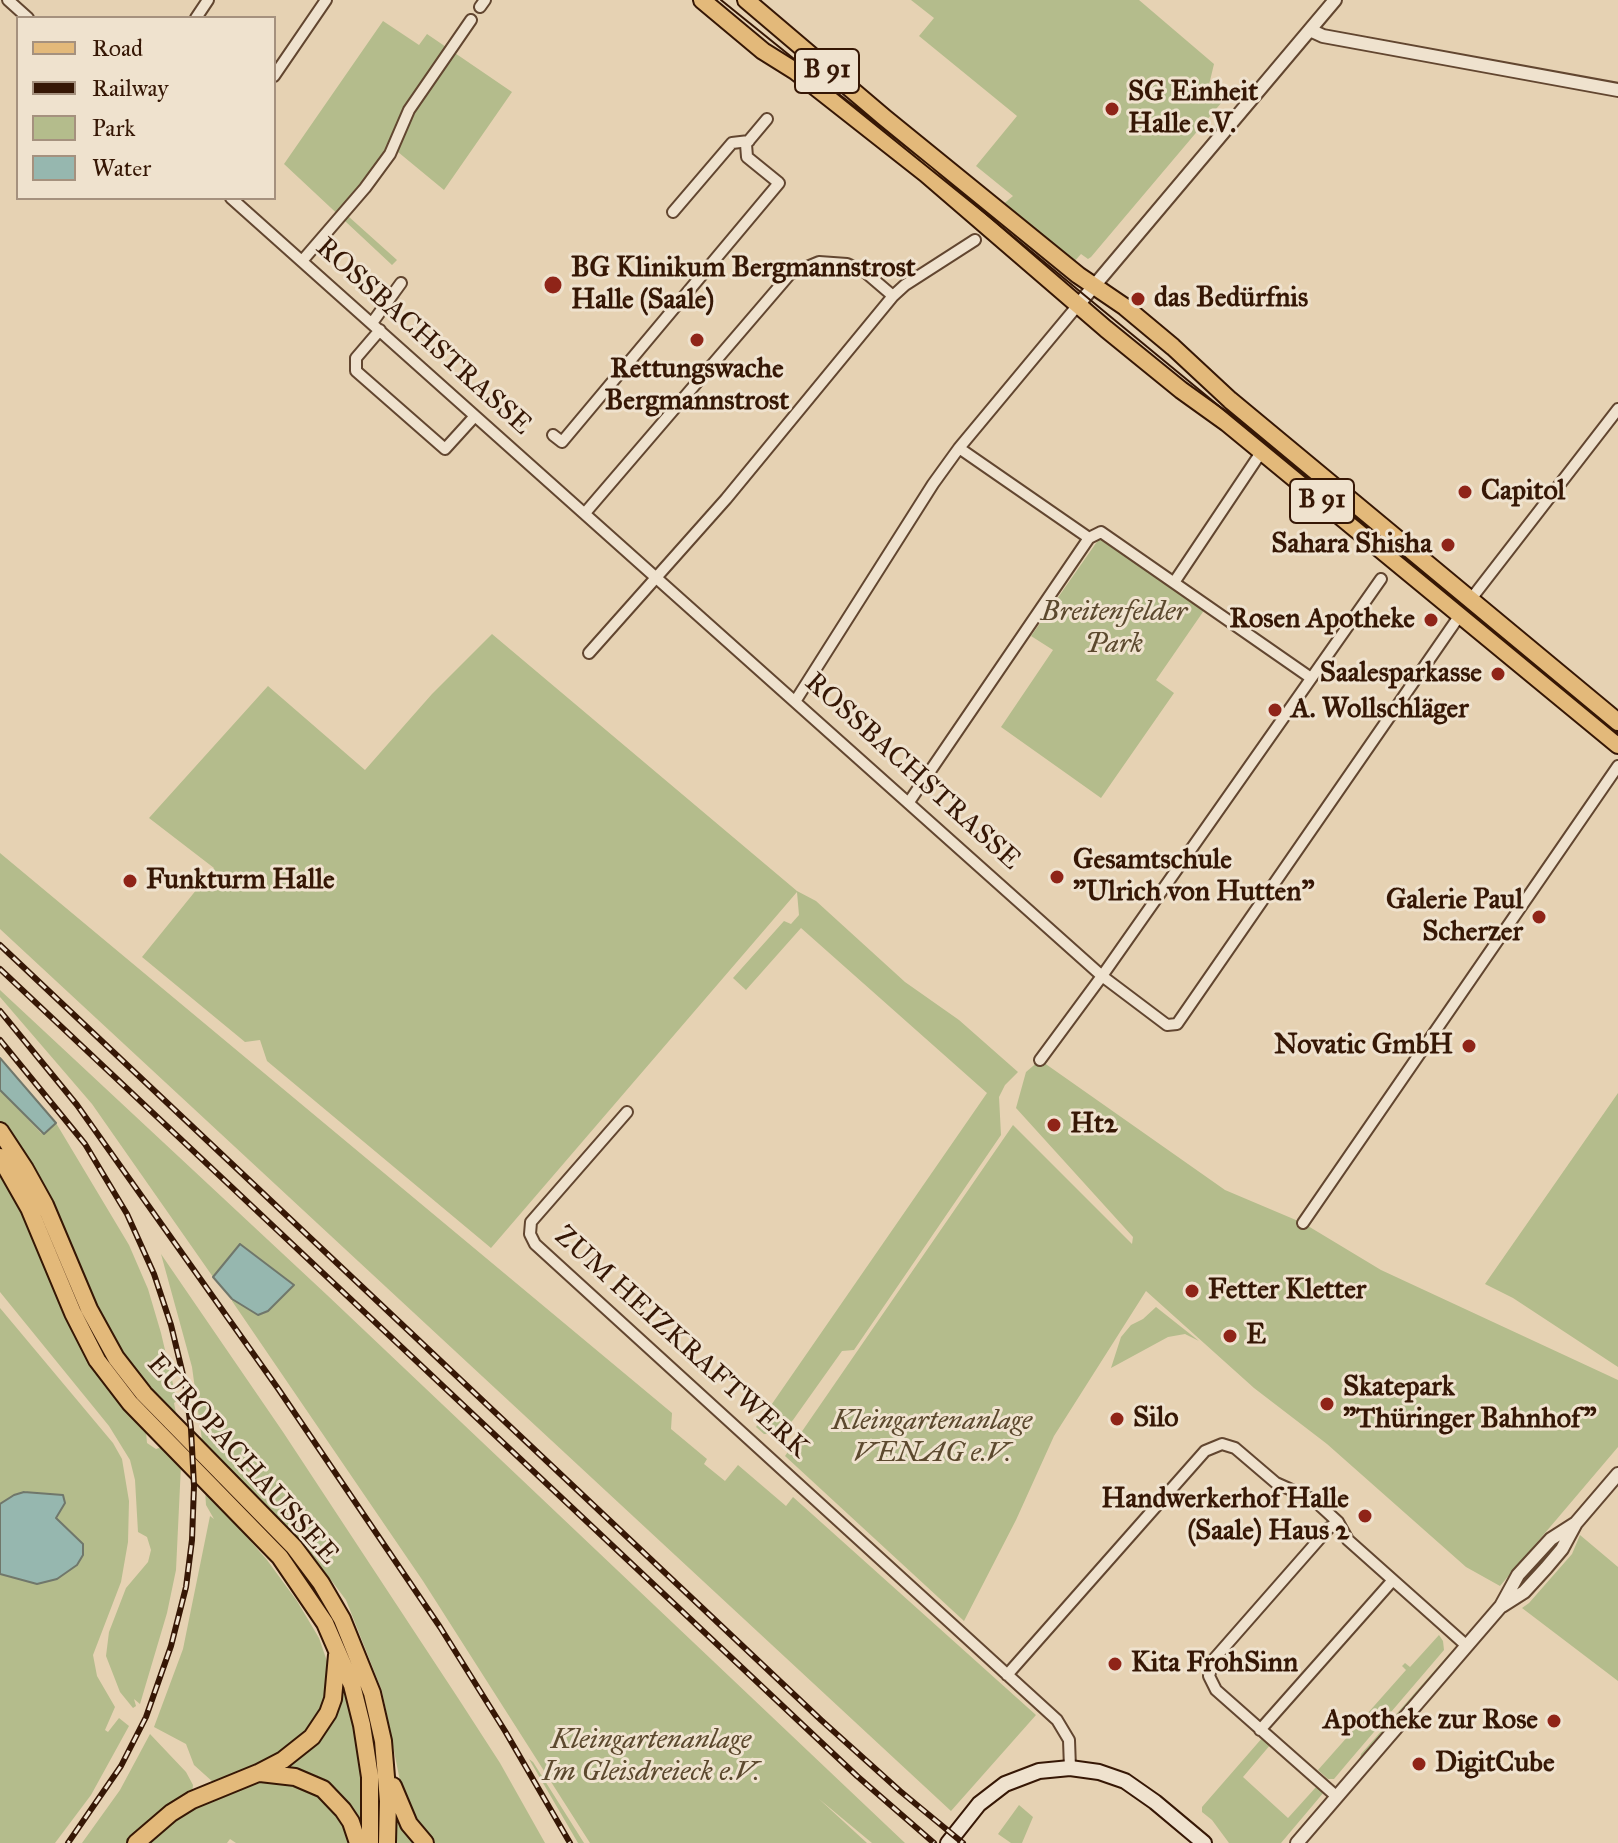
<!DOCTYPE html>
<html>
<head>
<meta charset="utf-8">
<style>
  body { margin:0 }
  #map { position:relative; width:1618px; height:1843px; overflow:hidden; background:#e6d2b3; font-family:"IM FELL Great Primer",serif }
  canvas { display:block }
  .legend { position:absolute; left:16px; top:16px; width:260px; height:184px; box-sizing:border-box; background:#efe2ce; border:2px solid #a5917e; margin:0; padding:10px 14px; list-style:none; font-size:24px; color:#361705 }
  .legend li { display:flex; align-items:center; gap:16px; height:40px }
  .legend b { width:40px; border:2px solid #a5917e }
</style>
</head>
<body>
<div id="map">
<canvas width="1618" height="1843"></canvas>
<ul class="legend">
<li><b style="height:10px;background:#e3b97a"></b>Road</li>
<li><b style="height:10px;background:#361705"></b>Railway</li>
<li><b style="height:22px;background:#b4bc8c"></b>Park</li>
<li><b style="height:22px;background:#96b7af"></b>Water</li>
</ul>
</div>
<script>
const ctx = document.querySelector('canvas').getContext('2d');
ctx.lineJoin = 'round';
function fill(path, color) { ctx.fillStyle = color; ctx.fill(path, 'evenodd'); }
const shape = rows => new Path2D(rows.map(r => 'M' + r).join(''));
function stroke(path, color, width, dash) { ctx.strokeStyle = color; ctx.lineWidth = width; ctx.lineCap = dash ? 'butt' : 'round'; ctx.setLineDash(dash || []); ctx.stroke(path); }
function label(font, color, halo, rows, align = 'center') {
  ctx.font = font + ' "IM FELL Great Primer",serif'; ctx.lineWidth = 6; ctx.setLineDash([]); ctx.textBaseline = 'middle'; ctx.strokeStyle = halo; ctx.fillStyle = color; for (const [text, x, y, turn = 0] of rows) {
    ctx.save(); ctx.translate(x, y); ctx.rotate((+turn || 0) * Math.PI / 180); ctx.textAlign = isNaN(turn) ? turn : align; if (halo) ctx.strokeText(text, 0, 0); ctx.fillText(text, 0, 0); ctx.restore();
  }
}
const green = shape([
  [911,0,1139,0,1214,64,1208,89,1222,102,1091,257,1088,259,1081,254,1073,263,1001,206,1013,196,976,166,1017,116,919,36,934,18],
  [383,21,419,45,427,34,512,92,444,190,398,152,376,185,348,216,397,260,392,265,284,164],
  [1101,536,1205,609,1156,680,1174,693,1101,798,1001,727,1053,650,1031,636],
  [492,634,797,891,816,901,905,982,959,1020,1018,1072,1005,1085,999,1097,1001,1135,854,1350,842,1351,793,1420,785,1428,774,1434,764,1434,756,1427,987,1093,801,928,746,990,733,978,784,921,791,924,799,915,797,892,491,1248,267,1061,260,1040,245,1042,142,957,214,868,149,818,268,686,365,770,432,694],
  [0,853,672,1413,671,1429,707,1459,704,1464,725,1481,738,1465,786,1506,793,1497,1036,1715,951,1811,0,929],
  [0,990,327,1295,905,1843,872,1843,819,1799,867,1843,590,1843,423,1581,232,1301,232,1299,258,1315,268,1311,293,1285,240,1244,213,1277,92,1104,0,997],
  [1040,1060,1225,1190,1303,1223,1381,1270,1618,1380,1618,1447,1500,1586,1466,1567,1327,1444,1254,1388,1146,1291,1054,1436,1016,1520,964,1621,785,1456,1013,1125,1132,1244,1133,1237,1016,1108,1026,1072],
  [0,1090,41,1133,44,1134,56,1123,129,1245,148,1289,161,1333,177,1401,174,1403,178,1423,120,1356,0,1123],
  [1618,1093,1618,1367,1513,1298,1485,1284],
  [0,1171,21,1209,64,1313,91,1364,146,1432,147,1443,156,1449,162,1447,181,1465,176,1570,167,1613,140,1704,134,1699,136,1706,133,1708,120,1692,106,1656,109,1632,126,1588,148,1562,151,1550,147,1537,138,1532,135,1480,130,1460,109,1426,0,1292],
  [161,1254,283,1432,458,1698,500,1763,545,1843,431,1843,421,1834,401,1786,382,1691,346,1600,303,1543,202,1440,192,1367],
  [1156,1307,1199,1341,1185,1334,1168,1337,1111,1368,1121,1337,1131,1325,1143,1319],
  [0,1308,113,1443,122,1459,129,1501,128,1542,121,1582,93,1655,97,1676,115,1707,105,1730,108,1732,119,1718,129,1726,91,1795,55,1843,0,1843,0,1574,37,1584,57,1579,64,1526,56,1518,14,1495,0,1504],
  [205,1489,267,1560,297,1601,319,1638,329,1667,326,1710,292,1751,214,1783,194,1765,186,1744,154,1727,183,1649,210,1516,214,1519,206,1505],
  [1580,1535,1618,1567,1618,1681,1522,1608,1529,1603,1572,1554],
  [1439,1635,1443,1641,1444,1650,1350,1760,1334,1779,1328,1779,1318,1770,1357,1726,1352,1722,1354,1720,1359,1723,1406,1670,1402,1666,1405,1663,1410,1667],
  [1450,1653,1445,1663,1360,1759,1361,1754],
  [346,1686,363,1768,364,1842,352,1817,279,1770,339,1687],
  [150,1734,186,1772,193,1785,192,1795,131,1843,82,1843,120,1790],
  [1263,1737,1271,1744,1243,1777,1288,1818,1317,1786,1324,1792,1281,1843,1229,1843,1212,1820,1202,1812,1202,1807],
  [529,1759,533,1762,584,1843,578,1843],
  [267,1780,283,1780,325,1798,343,1820,352,1843,236,1843,230,1839,227,1843,148,1843,170,1824,199,1806,255,1782],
  [395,1803,417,1843,393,1843],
  [1019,1805,1033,1817,1022,1843,1011,1843,998,1834]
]);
const water = shape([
  [0,1058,56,1123,44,1134,0,1090,0,1058],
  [240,1244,294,1285,268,1311,258,1315,232,1299,213,1277,240,1244],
  [24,1492,63,1495,65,1503,56,1518,83,1544,83,1555,77,1565,57,1579,37,1584,0,1574,0,1504,14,1495,24,1492]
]);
const minor = shape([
  [8,0,28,18],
  [480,7,485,0],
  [196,18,208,0],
  [274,76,326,0],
  [231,198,1102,976,1167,1025,1177,1024,1460,615],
  [673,212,732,143,749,141],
  [302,261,365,188,390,154,409,110,471,20],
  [372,323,401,283],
  [380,330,356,358,356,371,445,449,475,416],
  [553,435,562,442,779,183,747,157,746,144,767,119],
  [959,448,1089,538,1101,532,1311,678],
  [585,513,790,274,819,262,847,264,865,272,893,296],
  [1175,581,1262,451],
  [1471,599,1618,409],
  [589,653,726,499,893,296,905,285,975,240],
  [796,700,933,484,959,448,1078,305],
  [909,802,1089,538],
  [1040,1060,1102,976,1381,579],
  [627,1112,531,1222,530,1234,535,1244,1057,1720,1069,1740,1070,1768],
  [1303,1223,1618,766],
  [1007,1675,1205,1451,1222,1444,1235,1448,1276,1483,1314,1500,1338,1522,1348,1540,1467,1646],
  [1260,1730,1393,1580],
  [1336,1796,1216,1690,1209,1676,1214,1659,1329,1528,1338,1522]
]);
const tertiary = shape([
  [1310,30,1323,36,1618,90],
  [1078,305,1335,0],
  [1502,1606,1524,1592,1546,1568,1562,1549,1576,1523,1618,1474],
  [1297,1843,1501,1606,1518,1575,1551,1539,1576,1523]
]);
const secondary = shape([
  [948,1843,979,1804,1005,1784,1039,1771,1070,1768,1099,1772,1125,1781,1155,1802,1204,1843]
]);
const primary = shape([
  [702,0,763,51,795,71,926,174,1106,329,1181,390,1227,423,1618,745],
  [746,0,885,118,1078,275,1125,307,1173,347,1230,400,1618,722],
  [0,1131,25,1169,45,1205,89,1309,116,1358,144,1394,294,1547,321,1583,342,1619,372,1693,383,1741,388,1801,387,1843],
  [0,1157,29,1208,73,1313,97,1360,130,1403,280,1557,325,1623,352,1685,362,1725,370,1777,370,1843],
  [260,1773,295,1777,323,1789,343,1810,351,1822,358,1843],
  [393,1786,409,1824,425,1843],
  [136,1843,171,1813,192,1800,258,1773,283,1760,312,1737,328,1713,333,1699,337,1655]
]);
const tram = shape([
  [721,0,986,214,1618,735]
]);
const rail = shape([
  [0,945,821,1720,900,1791,963,1843],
  [0,969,857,1776,934,1843],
  [0,1011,77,1105,279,1390,440,1627,505,1731,570,1843],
  [0,1040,85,1144,127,1214,154,1274,171,1325,185,1383,191,1429,194,1486,192,1540,186,1587,171,1646,146,1717,121,1766,68,1843]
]);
const markers = [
  [1112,109,8,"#8f2418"],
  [553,285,10,"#8f2418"],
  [1138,299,8,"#8f2418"],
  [697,340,8,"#8f2418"],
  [1465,492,8,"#8f2418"],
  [1448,545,8,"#8f2418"],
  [1431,620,8,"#8f2418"],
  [1498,674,8,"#8f2418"],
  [1275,710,8,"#8f2418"],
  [1057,877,8,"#8f2418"],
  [130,881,8,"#8f2418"],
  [1539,917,8,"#8f2418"],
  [1469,1046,8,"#8f2418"],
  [1054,1125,8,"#8f2418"],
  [1192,1291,8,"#8f2418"],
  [1230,1336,8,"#8f2418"],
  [1327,1404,8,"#8f2418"],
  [1117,1419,8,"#8f2418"],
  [1365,1516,8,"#8f2418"],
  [1115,1664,8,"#8f2418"],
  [1554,1721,8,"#8f2418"],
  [1419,1764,8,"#8f2418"]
];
const shields = [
  [827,71,64],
  [1322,501,64]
];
const shieldNames = [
  ["B 91",827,71],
  ["B 91",1322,501]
];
const poiNames = [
  ["SG Einheit",1128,93],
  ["Halle e.V.",1128,125],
  ["BG Klinikum Bergmannstrost",571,269],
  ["Halle (Saale)",571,301],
  ["das Bedürfnis",1154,299],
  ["Rettungswache",697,370,"center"],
  ["Bergmannstrost",697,402,"center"],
  ["Capitol",1481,492],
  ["Sahara Shisha",1432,545,"right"],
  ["Rosen Apotheke",1415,620,"right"],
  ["Saalesparkasse",1482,674,"right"],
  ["A. Wollschläger",1291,710],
  ["Gesamtschule",1073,861],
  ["\"Ulrich von Hutten\"",1073,893],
  ["Funkturm Halle",146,881],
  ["Galerie Paul",1523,901,"right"],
  ["Scherzer",1523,933,"right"],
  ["Novatic GmbH",1453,1046,"right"],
  ["Ht2",1070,1125],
  ["Fetter Kletter",1208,1291],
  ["E",1246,1336],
  ["Skatepark",1343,1388],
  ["\"Thüringer Bahnhof\"",1343,1420],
  ["Silo",1133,1419],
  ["Handwerkerhof Halle",1349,1500,"right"],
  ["(Saale) Haus 2",1349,1532,"right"],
  ["Kita FrohSinn",1131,1664],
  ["Apotheke zur Rose",1538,1721,"right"],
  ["DigitCube",1435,1764]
];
const streetNames = [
  ["ROSSBACHSTRASSE",423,337,42],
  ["ROSSBACHSTRASSE",912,772,42],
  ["ZUM HEIZKRAFTWERK",681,1343,42],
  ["EUROPACHAUSSEE",242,1460,48]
];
const parkNames = [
  ["Breitenfelder",1114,613],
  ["Park",1114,645],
  ["Kleingartenanlage",932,1422],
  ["VENAG e.V.",932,1454],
  ["Kleingartenanlage",651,1741],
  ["Im Gleisdreieck e.V.",651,1773]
];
fill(green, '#b4bc8c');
fill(water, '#96b7af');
stroke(water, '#70776b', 2);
stroke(minor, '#624630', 14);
stroke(tertiary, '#624630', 16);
stroke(secondary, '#361705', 18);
stroke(primary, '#361705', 20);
stroke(minor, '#efe2ce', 10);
stroke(tertiary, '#efe2ce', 12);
stroke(secondary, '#efe2ce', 14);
stroke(primary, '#e3b97a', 16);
stroke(tram, '#361705', 2);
stroke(rail, '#361705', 6);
stroke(rail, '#efe2ce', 3, [9]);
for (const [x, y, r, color] of markers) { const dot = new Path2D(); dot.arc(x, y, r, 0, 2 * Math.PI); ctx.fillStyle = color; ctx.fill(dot); stroke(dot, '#efe2ce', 3); }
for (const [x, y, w] of shields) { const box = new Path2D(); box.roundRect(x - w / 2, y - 22, w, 44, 6); ctx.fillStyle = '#efe2ce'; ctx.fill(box); stroke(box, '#361705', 2); }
label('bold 26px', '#361705', null, shieldNames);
label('bold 28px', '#361705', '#efe2ce', poiNames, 'left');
label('28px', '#361705', '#efe2ce', streetNames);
label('italic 28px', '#5c492e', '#efe2ce', parkNames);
</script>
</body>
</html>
